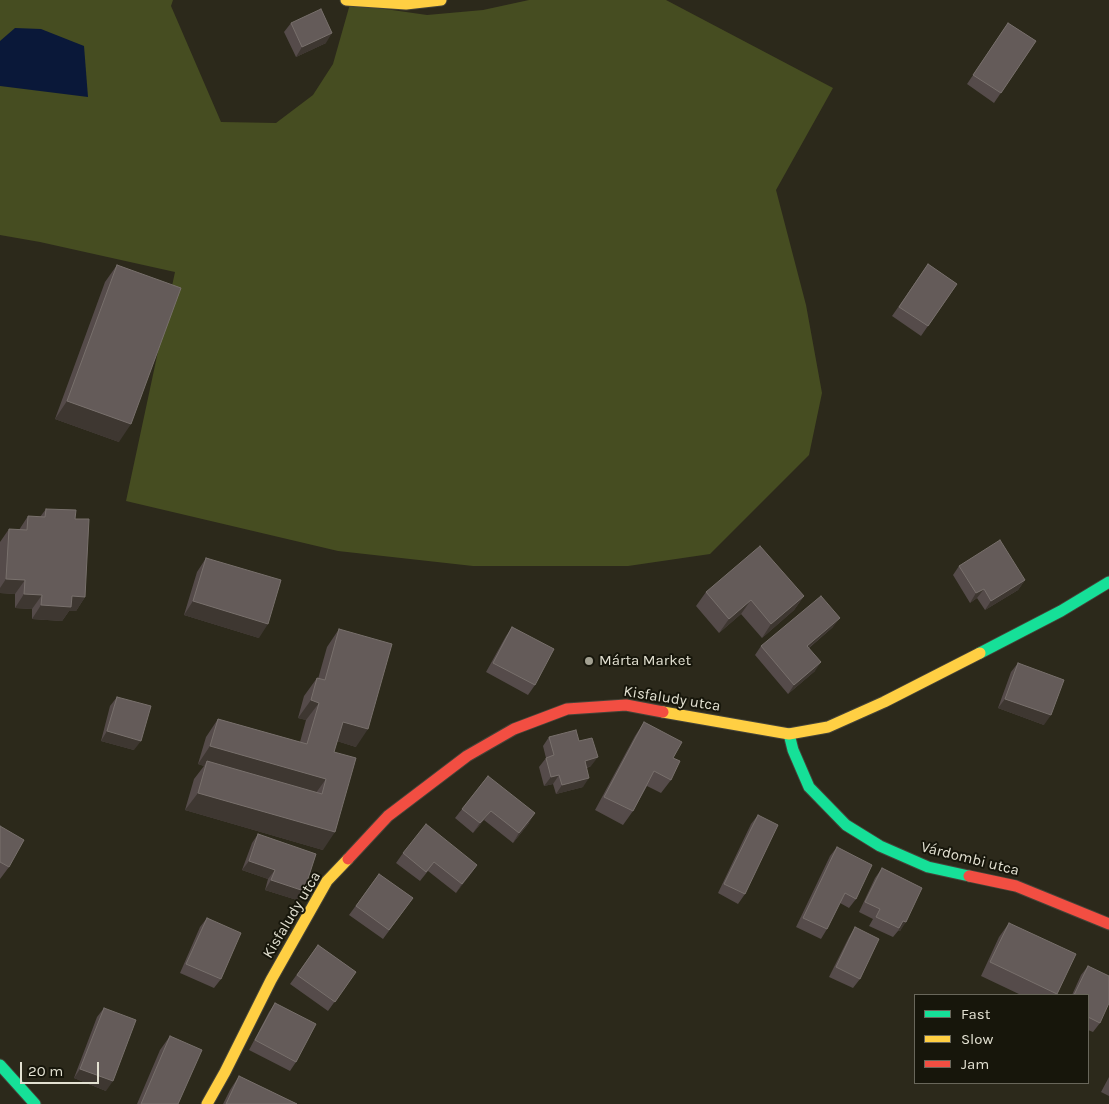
<!DOCTYPE html>
<html>
<head>
<meta charset="utf-8">
<style>
  body { margin:0 }
  #map { position:relative; width:1109px; height:1104px; overflow:hidden; background:#2c291b; font-family:Karla,sans-serif }
  canvas { display:block }
  .legend { position:absolute; left:914px; top:994px; width:175px; height:90px; box-sizing:border-box; background:#17160b; border:1px solid #69675b; margin:0; padding:6px 9px; list-style:none; font-size:15px; color:#e3e1d2 }
  .legend li { display:flex; align-items:center; gap:10px; height:25px }
  .legend b { width:25px; border:1px solid #69675b }
  .scale { position:absolute; left:20px; top:1062px; width:79px; height:22px; box-sizing:border-box; border:2px solid #e3e1d2; border-top:0; padding-left:6px; font-size:15px; line-height:18px; white-space:nowrap; color:#e3e1d2; -webkit-text-stroke:4px #17160b; paint-order:stroke }
</style>
</head>
<body>
<div id="map">
<canvas width="1109" height="1104"></canvas>
<ul class="legend">
<li><b style="height:6px;background:#16e098"></b>Fast</li>
<li><b style="height:6px;background:#ffcf43"></b>Slow</li>
<li><b style="height:6px;background:#f24e42"></b>Jam</li>
</ul>
<div class="scale">20 m</div>
</div>
<script>
const ctx = document.querySelector('canvas').getContext('2d');
ctx.lineJoin = 'round';
function fill(path, color) { ctx.fillStyle = color; ctx.fill(path, 'evenodd'); }
const shape = rows => new Path2D(rows.map(r => 'M' + r).join(''));
function stroke(path, color, width, dash) { ctx.strokeStyle = color; ctx.lineWidth = width; ctx.lineCap = dash ? 'butt' : 'round'; ctx.setLineDash(dash || []); ctx.stroke(path); }
function label(font, color, halo, rows, align = 'center') {
  ctx.font = font + ' Karla,sans-serif'; ctx.lineWidth = 4; ctx.setLineDash([]); ctx.textBaseline = 'middle'; ctx.strokeStyle = halo; ctx.fillStyle = color; for (const [text, x, y, turn = 0] of rows) {
    ctx.save(); ctx.translate(x, y); ctx.rotate((+turn || 0) * Math.PI / 180); ctx.textAlign = isNaN(turn) ? turn : align; if (halo) ctx.strokeText(text, 0, 0); ctx.fillText(text, 0, 0); ctx.restore();
  }
}
const green = shape([
  [0,0,173,0,171,6,221,122,276,123,313,95,333,64,350,4,427,15,483,10,529,0,666,0,833,88,776,190,806,305,822,393,809,455,710,554,628,566,473,566,338,551,126,501,175,272,40,242,0,235]
]);
const water = shape([
  [15,28,41,29,84,46,88,97,0,86,0,41]
]);
const fast = shape([
  [980,653,1061,611,1109,582],
  [789,734,793,750,809,787,846,825,880,846,928,867,969,876],
  [0,1065,35,1104]
]);
const slow = shape([
  [346,0,406,4,441,0],
  [663,712,789,734,828,727,884,702,980,653],
  [207,1104,225,1072,271,980,327,881,348,859]
]);
const jam = shape([
  [348,859,388,816,467,756,514,729,567,709,626,705,663,712],
  [969,876,1016,886,1109,924]
]);
const wall = shape([
  [291,23,326,43,296,57,284,32],
  [1008,23,1036,41,994,103,967,84],
  [928,264,957,284,921,336,892,316],
  [117,265,119,442,55,419,105,282],
  [46,509,75,519,85,597,76,611,69,611,62,621,32,619,32,609,15,608,15,594,0,593,0,542,9,529,19,530,28,516,40,517],
  [206,558,259,638,184,615,197,572],
  [959,566,1025,580,1018,590,985,610,977,598,970,603,953,575],
  [706,592,804,596,794,610,762,638,741,614,719,633,696,606],
  [512,627,535,685,528,695,486,672,506,636],
  [833,627,809,648,815,671,788,694,755,655,761,646],
  [339,629,356,747,337,741,334,752,323,850,185,810,194,779,204,766,198,764,206,737,218,719,300,742,306,720,298,718,304,696,317,678,318,679,327,647],
  [1018,663,1044,725,998,708,1011,672],
  [117,697,134,750,101,741,110,706],
  [644,722,673,758,671,780,661,793,647,786,633,811,623,825,595,810,635,736],
  [549,737,579,741,591,766,587,768,583,787,556,794,553,784,544,786,539,767,546,758,543,746],
  [488,776,529,823,513,843,484,820,473,833,455,818],
  [758,815,745,894,738,904,718,893,751,824],
  [0,826,9,867,0,879],
  [258,834,297,900,265,890,268,879,242,870,252,843],
  [837,847,856,899,849,908,840,903,827,929,821,939,796,927,830,856],
  [403,853,477,865,456,893,428,871,420,881,396,863],
  [882,868,922,888,900,931,898,931,893,937,869,926,873,919,859,912,875,878],
  [379,874,413,898,383,939,349,915],
  [207,918,221,979,214,988,180,973,200,927],
  [1009,923,1057,994,1056,995,1021,995,981,976,999,937],
  [855,927,860,979,853,988,829,977,849,937],
  [318,945,356,972,328,1011,290,984],
  [1088,966,1100,1023,1093,1032,1088,1030,1088,995,1072,995,1081,975],
  [275,1003,296,1062,290,1071,249,1050,269,1012],
  [104,1008,106,1091,74,1078,97,1017],
  [170,1036,178,1104,137,1104,160,1050],
  [239,1076,297,1104,223,1104,230,1090],
  [1109,1077,1109,1096,1101,1092]
]);
const shadedWall = shape([
  [332,33,326,43,296,57,302,47],
  [67,401,131,424,119,442,55,419],
  [6,579,25,580,15,594,0,593,0,588],
  [1025,580,1018,590,985,610,991,601],
  [984,589,977,598,970,603,976,593],
  [24,594,42,595,32,609,15,608],
  [72,596,85,597,76,611,69,611,62,621,32,619,41,605],
  [804,596,794,610,762,638,771,624],
  [751,600,741,614,719,633,729,619],
  [193,601,268,624,259,638,184,615],
  [840,618,833,627,800,655,807,646],
  [821,662,815,671,788,694,794,685],
  [1005,699,1051,715,1044,725,998,708],
  [311,700,319,703,306,720,298,718],
  [343,722,368,729,356,747,330,739],
  [107,731,141,741,134,750,101,741],
  [210,746,326,779,313,797,207,761,204,766,198,764],
  [598,757,591,766,578,770,585,761],
  [559,775,553,784,544,786,551,777],
  [589,778,583,787,556,794,562,785],
  [198,793,335,832,323,850,185,810],
  [491,811,484,820,473,833,480,823],
  [535,813,529,823,513,843,519,833],
  [249,861,275,870,268,879,242,870],
  [477,865,471,874,456,893,462,884],
  [271,880,304,891,297,900,265,890],
  [903,921,906,922,900,931,898,931],
  [80,1069,113,1081,106,1091,74,1078]
]);
const building = shape([
  [321,9,332,33,302,47,291,23,321,9],
  [1008,23,1036,41,1001,93,973,75,1008,23],
  [928,264,957,284,928,326,899,307,928,264],
  [117,265,181,288,131,424,67,401,117,265],
  [46,509,76,510,75,519,89,519,85,597,72,596,71,607,41,605,42,595,24,594,25,580,6,579,9,529,27,530,28,516,45,517,46,509],
  [1000,540,1025,580,991,601,984,589,976,593,959,566,1000,540],
  [760,546,804,596,771,624,751,600,729,619,706,592,760,546],
  [206,558,281,580,268,624,193,601,206,558],
  [821,596,840,618,807,646,821,662,794,685,761,646,821,596],
  [512,627,554,649,535,685,493,663,512,627],
  [339,629,392,644,368,729,343,722,334,752,356,758,335,832,198,793,207,761,322,794,326,779,210,746,218,719,307,744,319,703,311,700,317,678,325,680,339,629],
  [1018,663,1064,680,1051,715,1005,699,1018,663],
  [117,697,151,706,141,741,107,731,117,697],
  [644,722,682,742,673,758,680,761,671,780,654,771,633,811,604,797,644,722],
  [576,730,579,741,592,738,598,757,585,761,589,778,562,785,559,775,551,777,546,758,554,755,549,737,576,730],
  [488,776,535,813,519,833,491,811,480,823,462,809,488,776],
  [758,815,778,825,745,894,724,884,758,815],
  [426,824,477,865,462,884,434,862,426,872,403,853,426,824],
  [0,826,24,840,9,867,0,862,0,826],
  [258,834,316,854,304,891,271,880,275,870,249,861,258,834],
  [837,847,872,865,856,899,845,893,827,929,803,918,837,847],
  [882,868,922,888,906,922,903,921,899,928,876,917,880,909,865,902,882,868],
  [379,874,413,898,389,930,356,906,379,874],
  [207,918,241,933,221,979,186,964,207,918],
  [1009,923,1076,954,1057,994,990,962,1009,923],
  [855,927,879,939,860,979,836,967,855,927],
  [318,945,356,972,335,1002,297,975,318,945],
  [1088,966,1109,976,1109,1003,1100,1023,1088,1017,1088,995,1074,995,1088,966],
  [275,1003,316,1024,296,1062,255,1040,275,1003],
  [104,1008,136,1020,113,1081,80,1069,104,1008],
  [170,1036,202,1050,178,1104,141,1104,170,1036],
  [239,1076,297,1104,226,1104,239,1076]
]);
const markers = [
  [589,661,5,"#a3a192"]
];
const poiNames = [
  ["Márta Market",599,661]
];
const streetNames = [
  ["Kisfaludy utca",672,699,9],
  ["Várdombi utca",970,859,14],
  ["Kisfaludy utca",292,915,-59]
];
fill(green, '#464d21');
fill(water, '#0a1839');
stroke(fast, '#454338', 13);
stroke(slow, '#454338', 13);
stroke(jam, '#454338', 13);
stroke(fast, '#16e098', 11);
stroke(slow, '#ffcf43', 11);
stroke(jam, '#f24e42', 11);
fill(wall, '#554b4a');
fill(shadedWall, '#3e3731');
fill(building, '#645b59');
stroke(building, '#78706c', 1);
for (const [x, y, r, color] of markers) { const dot = new Path2D(); dot.arc(x, y, r, 0, 2 * Math.PI); ctx.fillStyle = color; ctx.fill(dot); stroke(dot, '#17160b', 2); }
label('15px', '#e3e1d2', '#17160b', poiNames, 'left');
label('15px', '#e3e1d2', '#17160b', streetNames);
</script>
</body>
</html>
